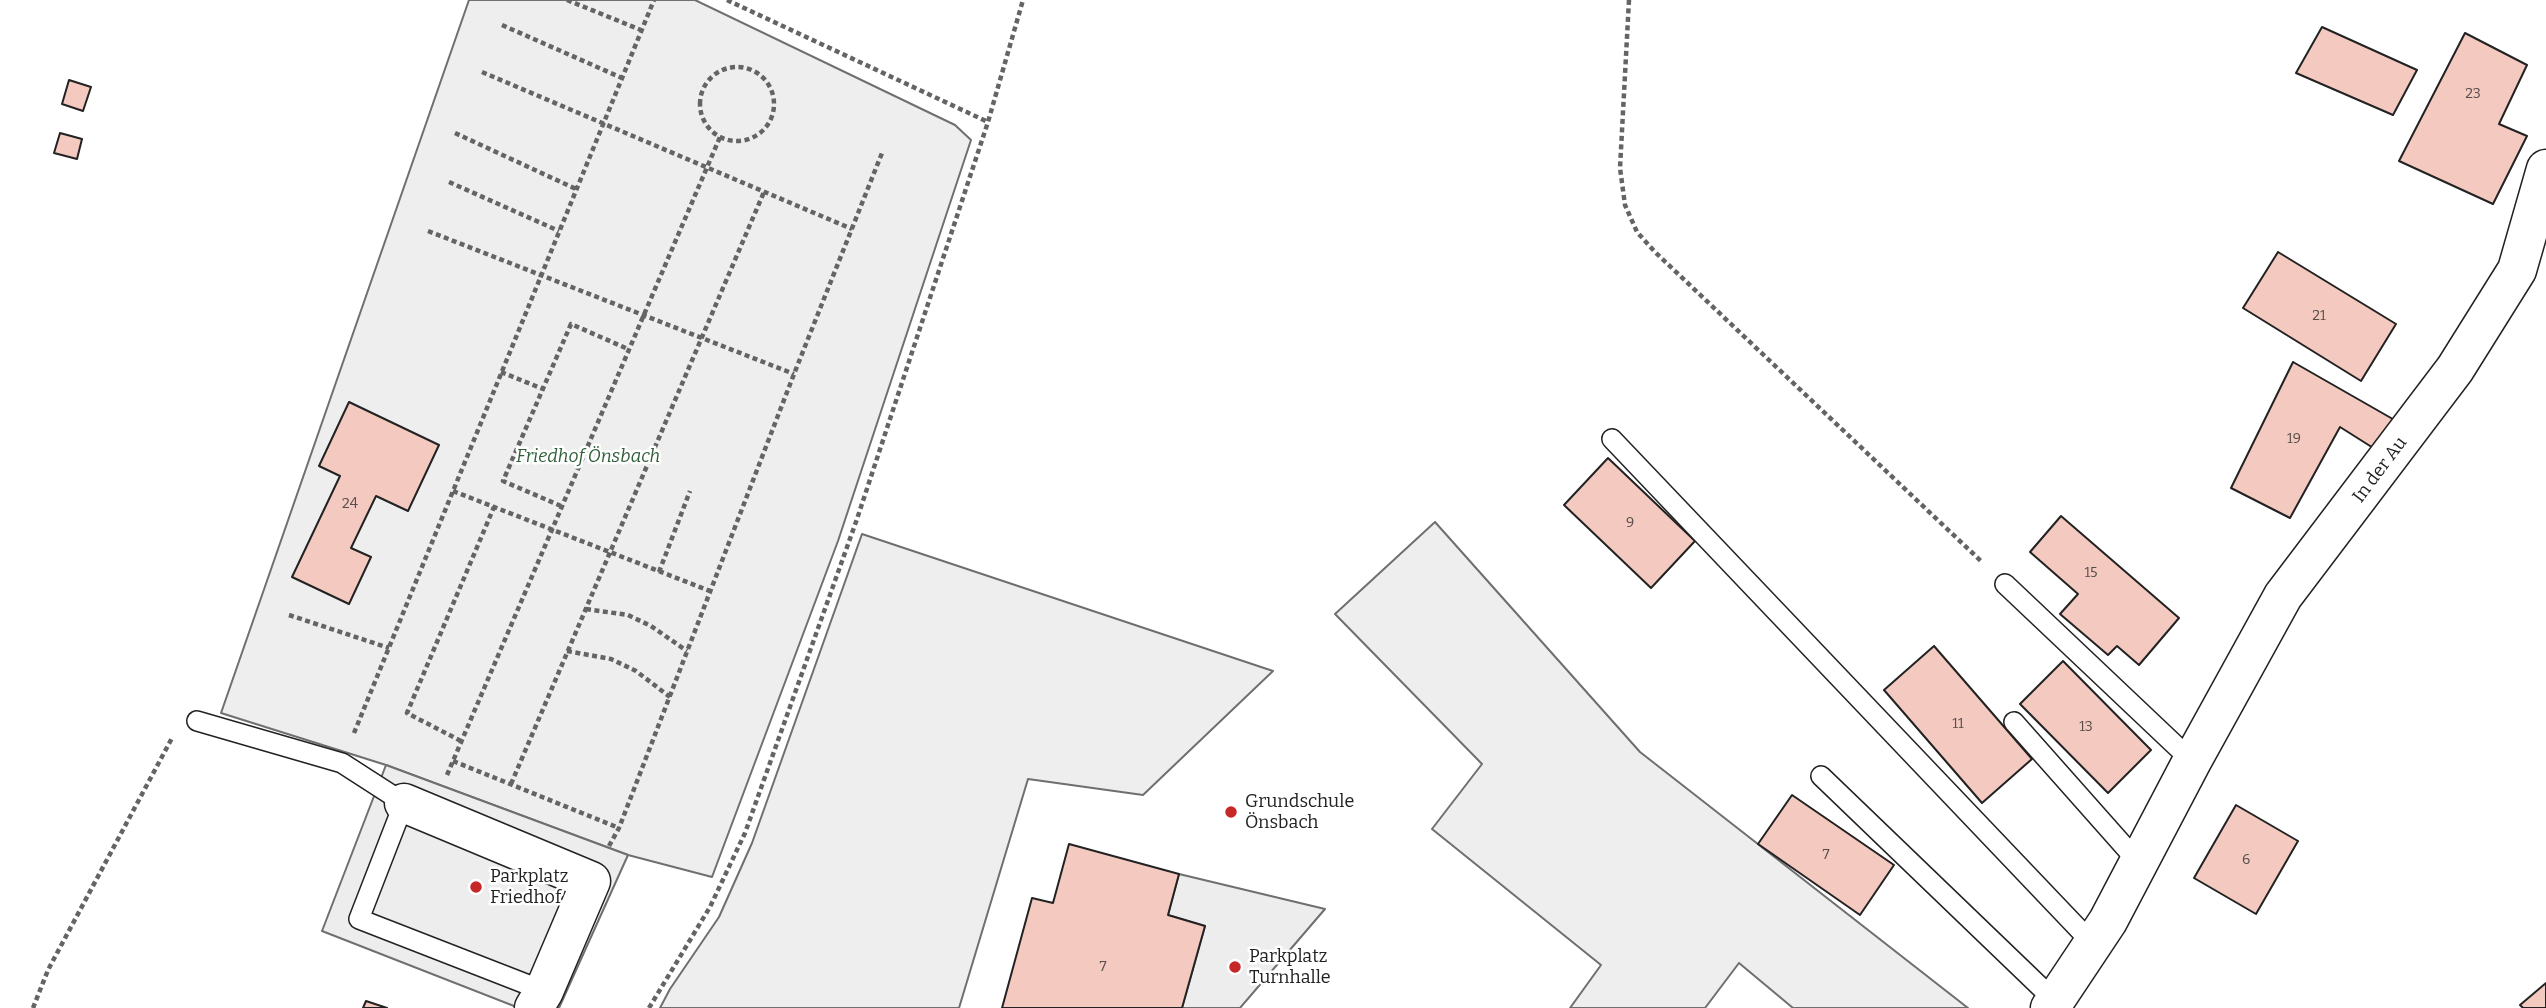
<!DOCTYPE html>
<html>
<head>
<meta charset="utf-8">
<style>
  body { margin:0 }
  canvas { display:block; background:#fff }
</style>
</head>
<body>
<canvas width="2546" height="1008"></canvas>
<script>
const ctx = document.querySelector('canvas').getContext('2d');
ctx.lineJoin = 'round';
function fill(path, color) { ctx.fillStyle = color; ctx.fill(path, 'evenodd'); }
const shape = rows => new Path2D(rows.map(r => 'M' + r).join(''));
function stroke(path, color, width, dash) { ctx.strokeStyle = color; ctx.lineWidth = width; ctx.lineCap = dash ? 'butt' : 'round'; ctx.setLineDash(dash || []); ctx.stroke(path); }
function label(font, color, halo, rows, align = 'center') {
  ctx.font = font + ' Bitter,serif'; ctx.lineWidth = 5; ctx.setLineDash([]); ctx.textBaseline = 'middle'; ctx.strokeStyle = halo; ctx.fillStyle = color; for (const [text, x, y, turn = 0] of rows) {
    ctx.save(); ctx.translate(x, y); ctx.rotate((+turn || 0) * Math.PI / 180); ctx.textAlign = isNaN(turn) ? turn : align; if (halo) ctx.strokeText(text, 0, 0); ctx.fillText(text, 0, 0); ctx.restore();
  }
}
const green = shape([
  [469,0,695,0,955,125,971,140,838,541,712,877,628,855,386,765,221,713,469,0],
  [1435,522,1640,752,1968,1008,1793,1008,1739,963,1705,1008,1570,1008,1601,965,1432,829,1482,764,1335,614,1435,522],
  [862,534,1273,671,1143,795,1028,779,959,1008,660,1008,670,989,719,917,752,843,862,534]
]);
const parking = shape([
  [386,765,628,855,559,1008,519,1008,322,931,386,765],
  [1179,874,1325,909,1240,1008,1182,1008,1205,926,1168,915,1179,874]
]);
const building = shape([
  [2322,27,2417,70,2393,115,2296,73,2322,27],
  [2465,33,2527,65,2499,124,2527,136,2493,204,2399,161,2465,33],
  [69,80,91,87,83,111,62,104,69,80],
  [60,133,82,139,77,159,54,153,60,133],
  [2278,252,2396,324,2361,381,2243,308,2278,252],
  [2293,362,2398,422,2378,451,2340,427,2290,518,2231,488,2293,362],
  [349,402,439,445,408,511,376,496,351,548,371,557,349,604,292,577,340,476,319,466,349,402],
  [1608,458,1695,541,1651,588,1564,505,1608,458],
  [2061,516,2179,618,2139,665,2117,646,2108,655,2060,614,2078,594,2030,552,2061,516],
  [1934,646,2032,759,1982,803,1884,690,1934,646],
  [2063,661,2151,750,2108,793,2020,704,2063,661],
  [1792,795,1894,865,1860,915,1758,844,1792,795],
  [2236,805,2298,841,2256,914,2194,878,2236,805],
  [1069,844,1179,874,1168,915,1205,926,1182,1008,1002,1008,1032,898,1053,903,1069,844],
  [2546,983,2546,1008,2523,1008,2520,1005,2546,983],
  [366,1001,387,1008,363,1008,366,1001]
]);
const path = shape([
  [567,0,641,30],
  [727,0,988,122],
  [1629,0,1620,168,1625,205,1637,232,1655,252,1982,562],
  [502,25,622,78],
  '700 104a37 37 0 1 1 74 0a37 37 0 1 1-74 0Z',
  [482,72,852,229],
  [455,133,576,189],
  [449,182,559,231],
  [428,231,794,374],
  [501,372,543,389],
  [453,491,710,591],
  [561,506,503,481,571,324,628,349],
  [659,572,690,491],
  [586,609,628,615,651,626,687,651],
  [289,615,389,648],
  [567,651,611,659,636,671,670,697],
  [354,733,654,0],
  [461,741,407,713,494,507],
  [453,761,619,828],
  [447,775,720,137],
  [511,784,764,192],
  [609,846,619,828,794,374,882,153],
  [33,1008,48,970,172,738],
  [649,1008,710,907,745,833,857,519,988,122,1023,0]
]);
const service = shape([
  [1612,439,2093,944],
  [2005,584,2192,761],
  [197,721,342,763,404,803,359,919,544,991],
  [2014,722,2139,863],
  [1821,776,2055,1001]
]);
const minor = shape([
  [404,803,591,881,544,991,534,1008],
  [2050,1008,2108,921,2192,761,2283,596,2455,369,2517,270,2546,169]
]);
const markers = [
  [1231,812,7,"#c62828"],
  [476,887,7,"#c62828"],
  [1235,967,7,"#c62828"]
];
const numberNames = [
  ["23",2473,94],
  ["21",2319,316],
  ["19",2294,439],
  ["24",350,504],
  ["9",1630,523],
  ["15",2091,573],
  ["11",1958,724],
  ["13",2086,727],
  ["7",1826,855],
  ["6",2246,860],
  ["7",1103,967]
];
const parkNames = [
  ["Friedhof Önsbach",588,457]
];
const streetNames = [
  ["In der Au",2380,470,-53]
];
const poiNames = [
  ["Grundschule",1245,802],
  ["Önsbach",1245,823],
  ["Parkplatz",490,877],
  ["Friedhof",490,898],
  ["Parkplatz",1249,957],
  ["Turnhalle",1249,978]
];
fill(green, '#eee');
stroke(green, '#6f6f6f', 2);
fill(parking, '#ededed');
stroke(parking, '#6f6f6f', 2);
fill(building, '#f3c9c0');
stroke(building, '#222', 2);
stroke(service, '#222', 22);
stroke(minor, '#222', 41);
stroke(path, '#646464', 4.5, [5, 3.5]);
stroke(service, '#fff', 19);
stroke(minor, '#fff', 38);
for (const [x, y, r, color] of markers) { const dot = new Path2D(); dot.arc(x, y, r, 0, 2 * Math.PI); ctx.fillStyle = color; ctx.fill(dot); stroke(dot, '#fff', 2.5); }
label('14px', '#564c4a', null, numberNames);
label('italic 18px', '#2f5e38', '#fff', parkNames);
label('18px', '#222', '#fff', streetNames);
label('18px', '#222', '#fff', poiNames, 'left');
</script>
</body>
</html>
